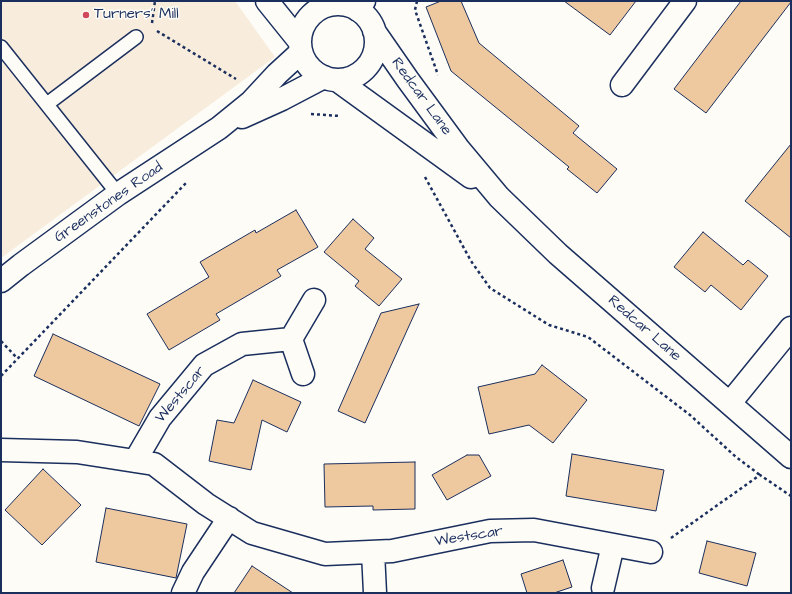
<!DOCTYPE html>
<html>
<head>
<meta charset="utf-8">
<style>
  body { margin:0 }
  #map { position:relative; width:792px; height:594px; overflow:hidden; background:#fdfcf7; font-family:"Architects Daughter",sans-serif }
  canvas { display:block }
  .frame { position:absolute; inset:0; border:2px solid #1b2f5e; pointer-events:none }
</style>
</head>
<body>
<div id="map">
<canvas width="792" height="594"></canvas>
<div class="frame"></div>
</div>
<script>
const ctx = document.querySelector('canvas').getContext('2d');
ctx.lineJoin = 'round';
function fill(path, color) { ctx.fillStyle = color; ctx.fill(path, 'evenodd'); }
const shape = rows => new Path2D(rows.map(r => 'M' + r).join(''));
function stroke(path, color, width, dash) { ctx.strokeStyle = color; ctx.lineWidth = width; ctx.lineCap = dash ? 'butt' : 'round'; ctx.setLineDash(dash || []); ctx.stroke(path); }
function label(font, color, halo, rows, align = 'center') {
  ctx.font = font + ' "Architects Daughter",sans-serif'; ctx.lineWidth = 3; ctx.setLineDash([]); ctx.textBaseline = 'middle'; ctx.strokeStyle = halo; ctx.fillStyle = color; for (const [text, x, y, turn = 0] of rows) {
    ctx.save(); ctx.translate(x, y); ctx.rotate((+turn || 0) * Math.PI / 180); ctx.textAlign = isNaN(turn) ? turn : align; if (halo) ctx.strokeText(text, 0, 0); ctx.fillText(text, 0, 0); ctx.restore();
  }
}
const built = shape([
  [1,1,235,1,275,57,1,258]
]);
const building = shape([
  [441,1,461,1,479,43,579,126,573,133,617,169,597,193,567,169,569,167,451,71,426,7,441,1],
  [564,1,636,1,610,35,564,1],
  [741,1,791,1,791,2,706,113,674,89,741,1],
  [791,144,791,238,745,201,791,144],
  [296,210,318,247,277,270,281,276,216,314,220,320,169,350,147,314,209,277,200,262,255,230,256,233,296,210],
  [353,219,374,238,365,249,402,279,379,306,355,286,359,281,324,252,353,219],
  [703,232,743,265,748,260,768,276,741,310,711,285,705,292,674,267,703,232],
  [419,304,365,423,338,411,381,313,419,304],
  [53,334,160,384,139,426,34,376,53,334],
  [542,365,587,400,553,443,529,425,489,434,478,387,535,374,542,365],
  [253,380,301,402,287,432,262,420,251,470,209,461,217,420,234,423,253,380],
  [572,454,664,470,656,511,566,496,572,454],
  [467,455,479,455,491,476,447,500,432,475,467,455],
  [415,462,415,509,373,510,373,506,325,507,324,464,415,462],
  [43,469,81,505,42,545,5,510,43,469],
  [106,508,187,524,176,578,96,562,106,508],
  [707,541,756,553,747,586,699,573,707,541],
  [563,560,572,587,554,593,527,593,521,574,563,560],
  [252,566,293,593,234,593,252,566]
]);
const path = shape([
  [417,1,415,10,438,75],
  [152,23,155,1],
  [157,31,236,79],
  [311,114,340,116],
  [425,177,471,261,490,288,549,325,588,337,690,415,736,457,760,475],
  [1,341,17,358],
  [1,376,186,183],
  [671,538,760,475,791,496]
]);
const lane = shape([
  [1,47,118,194],
  [47,104,136,37]
]);
const street = shape([
  [358,10,364,1],
  [622,85,685,1],
  [303,374,291,339,314,300],
  [730,403,791,328],
  [1,450,77,452,154,464,206,504,252,533,325,554,392,551,490,531,534,530,651,552],
  [135,461,160,418,204,365,242,344,291,339],
  [373,552,375,593],
  [603,588,613,545],
  [183,593,193,572,229,518]
]);
const secondary = shape([
  [267,1,300,42],
  '300 42a38 38 0 1 1 76 0a38 38 0 1 1-76 0Z',
  [374,31,408,80,458,148,499,197,558,254,791,457],
  [337,80,471,177],
  [242,117,282,99,324,77],
  [1,281,21,265,118,194,219,128,251,102,277,74,301,52]
]);
const markers = [
  [86,15,4,"#d1495b"]
];
const poiNames = [
  ["Turners' Mill",94,15]
];
const streetNames = [
  ["Redcar Lane",421,97,54],
  ["Greenstones Road",109,203,-35],
  ["Redcar Lane",644,329,41],
  ["Westscar",181,395,-50],
  ["Westscar",469,537,-9]
];
fill(built, '#f8ecdc');
fill(building, '#eec89e');
stroke(building, '#1b2f5e', 1);
stroke(lane, '#1b2f5e', 16);
stroke(street, '#1b2f5e', 25);
stroke(secondary, '#1b2f5e', 25);
stroke(path, '#1b2f5e', 2.5, [3, 3]);
stroke(lane, '#fdfcf7', 13);
stroke(street, '#fdfcf7', 22);
stroke(secondary, '#fdfcf7', 22);
for (const [x, y, r, color] of markers) { const dot = new Path2D(); dot.arc(x, y, r, 0, 2 * Math.PI); ctx.fillStyle = color; ctx.fill(dot); stroke(dot, '#fdfcf7', 1.5); }
label('15px', '#1b2f5e', '#fdfcf7', poiNames, 'left');
label('15px', '#1b2f5e', '#fdfcf7', streetNames);
</script>
</body>
</html>
